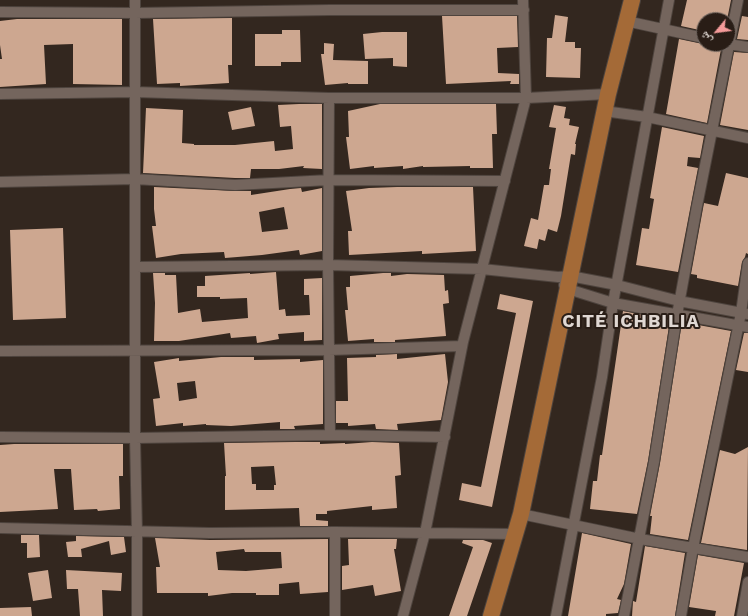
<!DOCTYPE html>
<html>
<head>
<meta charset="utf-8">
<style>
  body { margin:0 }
  #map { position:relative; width:748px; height:616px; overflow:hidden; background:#33271f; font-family:"Work Sans","Noto Naskh Arabic",sans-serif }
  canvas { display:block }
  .north { position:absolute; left:696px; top:12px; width:40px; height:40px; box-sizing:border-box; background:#291d16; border:1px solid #726862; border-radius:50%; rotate:241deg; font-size:11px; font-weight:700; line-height:16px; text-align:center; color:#e0d8d3 }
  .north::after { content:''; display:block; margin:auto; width:14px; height:18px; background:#f59b9a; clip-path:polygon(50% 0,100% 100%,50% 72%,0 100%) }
</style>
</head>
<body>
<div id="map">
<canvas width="748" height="616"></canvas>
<div class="north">ش</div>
</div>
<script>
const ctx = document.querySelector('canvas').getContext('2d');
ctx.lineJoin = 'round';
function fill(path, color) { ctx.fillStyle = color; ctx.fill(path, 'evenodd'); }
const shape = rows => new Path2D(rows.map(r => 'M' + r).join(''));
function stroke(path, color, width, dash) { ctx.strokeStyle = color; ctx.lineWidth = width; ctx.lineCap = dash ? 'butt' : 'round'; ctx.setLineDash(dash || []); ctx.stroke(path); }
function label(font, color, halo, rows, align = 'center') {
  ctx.font = font + ' "Work Sans",sans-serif'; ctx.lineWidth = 4; ctx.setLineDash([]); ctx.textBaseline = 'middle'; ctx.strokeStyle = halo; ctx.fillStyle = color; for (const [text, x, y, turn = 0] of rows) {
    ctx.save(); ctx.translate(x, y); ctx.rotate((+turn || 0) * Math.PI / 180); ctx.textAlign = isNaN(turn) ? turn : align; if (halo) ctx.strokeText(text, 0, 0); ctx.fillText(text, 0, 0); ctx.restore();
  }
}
const building = shape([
  [687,0,731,0,727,20,704,20,704,31,681,26],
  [555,15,568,17,565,42,575,42,575,48,581,48,580,78,546,77,547,38,552,38],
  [442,16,517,16,518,47,497,48,498,73,519,74,519,84,510,84,511,81,446,84],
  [742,16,748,17,748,40,737,39],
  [232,18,232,65,228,65,229,83,180,86,180,83,157,84,153,19],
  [17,19,122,19,122,85,73,84,73,44,44,45,46,84,0,87,0,59,2,59,0,45,0,21],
  [282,30,300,30,301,62,281,62,281,66,255,66,255,34,282,34],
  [382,32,407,32,407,67,393,66,393,58,365,59,363,34],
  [679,39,703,44,722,44,707,123,666,114],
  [324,43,334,44,333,60,368,61,368,84,348,84,348,83,325,85,321,54,324,54],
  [734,52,748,53,748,130,720,125],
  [299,104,322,104,322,169,303,168,304,166,279,169,251,169,250,178,235,178,143,173,146,108,183,110,182,143,194,144,194,145,235,145,274,141,275,151,293,149,291,126,280,127,278,105],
  [380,104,496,104,497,134,492,134,493,168,470,168,470,166,423,167,423,166,403,169,403,166,374,168,374,166,350,169,346,137,349,137,348,111],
  [554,105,566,107,564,118,570,119,569,125,579,127,575,144,576,144,575,155,571,154,561,216,557,232,548,229,545,241,539,239,537,249,524,246,531,218,538,220,544,185,549,185,551,169,549,169,556,128,549,127],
  [251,107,255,126,232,130,228,112],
  [662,127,704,136,700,158,688,157,687,166,698,168,678,272,636,265,642,228,649,229,654,199,650,198],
  [726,173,748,178,748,254,746,253,745,257,742,262,738,286,697,278,697,275,691,274,704,203,718,206],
  [154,187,235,191,251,191,251,195,290,189,301,188,302,192,322,188,322,251,300,255,299,250,262,255,225,258,224,252,181,254,156,258,152,226,156,226,154,209],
  [284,207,288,229,262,232,259,212],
  [397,187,473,187,476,251,422,254,422,251,349,255,348,231,352,231,346,191,369,188],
  [63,228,66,318,13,320,10,230],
  [276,272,279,310,285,309,286,316,310,315,309,295,304,295,304,279,322,278,322,340,304,341,304,332,278,334,279,339,257,343,256,336,231,338,230,333,179,341,154,341,155,303,153,273,165,273,165,275,176,275,178,313,200,309,202,322,248,318,247,298,220,299,220,297,197,297,197,286,205,286,205,276,250,273,250,274],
  [383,273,391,273,391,276,407,274,444,275,445,291,448,290,449,303,443,304,446,336,395,340,395,342,374,342,374,339,348,341,345,310,348,310,346,287,350,287,350,276],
  [500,294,533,301,492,507,459,500,462,483,481,487,516,313,497,309],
  [623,311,670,320,648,461,637,514,590,509,593,481,597,481,600,455,602,455],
  [682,322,731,331,688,540,650,534,652,516,650,516,660,463],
  [744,333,748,333,748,372,736,370],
  [397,354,397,359,445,354,448,382,441,420,397,424,398,430,376,429,375,424,348,426,348,423,336,423,336,401,348,401,347,358,376,357,376,355],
  [221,357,254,357,254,360,300,359,300,362,323,360,323,424,294,426,295,429,280,429,280,422,231,426,206,425,206,424,183,426,183,423,156,426,153,399,160,398,154,362,179,358,179,361],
  [195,381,197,398,179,401,177,383],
  [295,442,320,442,320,444,345,443,345,444,372,442,399,443,401,475,395,476,397,508,372,510,372,506,327,511,327,514,316,514,316,520,328,521,328,526,300,526,299,508,225,510,225,476,226,476,224,443],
  [274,466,276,485,274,485,274,490,256,490,256,484,252,484,251,467],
  [14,444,123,444,123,476,119,476,120,509,98,511,97,509,74,510,71,469,54,469,58,509,0,512,0,445],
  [748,447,747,550,701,543,720,450,735,454],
  [582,533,631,544,624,584,617,599,621,600,618,613,606,614,606,616,568,616],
  [21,535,39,535,40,557,27,558,27,543,21,543],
  [76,536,124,537,126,552,111,555,109,541,81,549,82,557,68,557,66,542,76,541],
  [155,538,210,540,328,539,328,592,300,594,299,582,279,584,279,595,256,595,256,593,232,593,208,596,208,593,157,593,156,567,160,567],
  [244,549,245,552,281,552,282,568,246,571,218,570,216,552],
  [348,539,397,539,396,549,394,549,401,591,375,596,373,585,342,590,342,566,349,565],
  [463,540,483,540,492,543,467,616,449,616,473,547,462,543],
  [645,546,685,553,675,616,632,616,633,601,636,602],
  [698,555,744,563,734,616,715,616,716,611,689,607],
  [48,570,52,598,33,601,28,573],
  [66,570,122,573,121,591,102,590,103,616,80,616,78,589,67,589],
  [31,607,32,616,0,616,0,608]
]);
const minor = shape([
  [135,0,135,438,137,532,137,616],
  [0,12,135,13,330,10,524,10],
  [626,21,704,38],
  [728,44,748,47],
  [0,94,135,92,329,98],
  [604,111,647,117,748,138],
  [0,182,135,179,235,185,329,180,505,181],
  [135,267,328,265,482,269,558,277,570,276,617,285,679,301,748,314],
  [564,285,568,289,613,303,748,327],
  [0,351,329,350,462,346],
  [330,435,328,265,329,98,526,98,608,94],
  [0,437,135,438,330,435,445,437],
  [521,514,640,539,748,557],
  [0,528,210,533,335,532,516,534],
  [335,616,335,532],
  [403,616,425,533,463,342,526,98,523,0],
  [556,616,602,377,613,303,669,0],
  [624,616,654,462,677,315,697,206,738,0],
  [681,616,693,548,741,313,748,263],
  [742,616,748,582]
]);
const primary = shape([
  [491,616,521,514,608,94,632,0]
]);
const districtNames = [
  ["CITÉ ICHBILIA",631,322]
];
fill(building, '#cda790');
stroke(minor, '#4e443e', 12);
stroke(primary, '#4e443e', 18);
stroke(minor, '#74655d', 10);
stroke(primary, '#a46a37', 16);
ctx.letterSpacing = '1px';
label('bold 18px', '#e0d8d3', '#291d16', districtNames);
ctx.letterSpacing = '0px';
</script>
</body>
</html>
